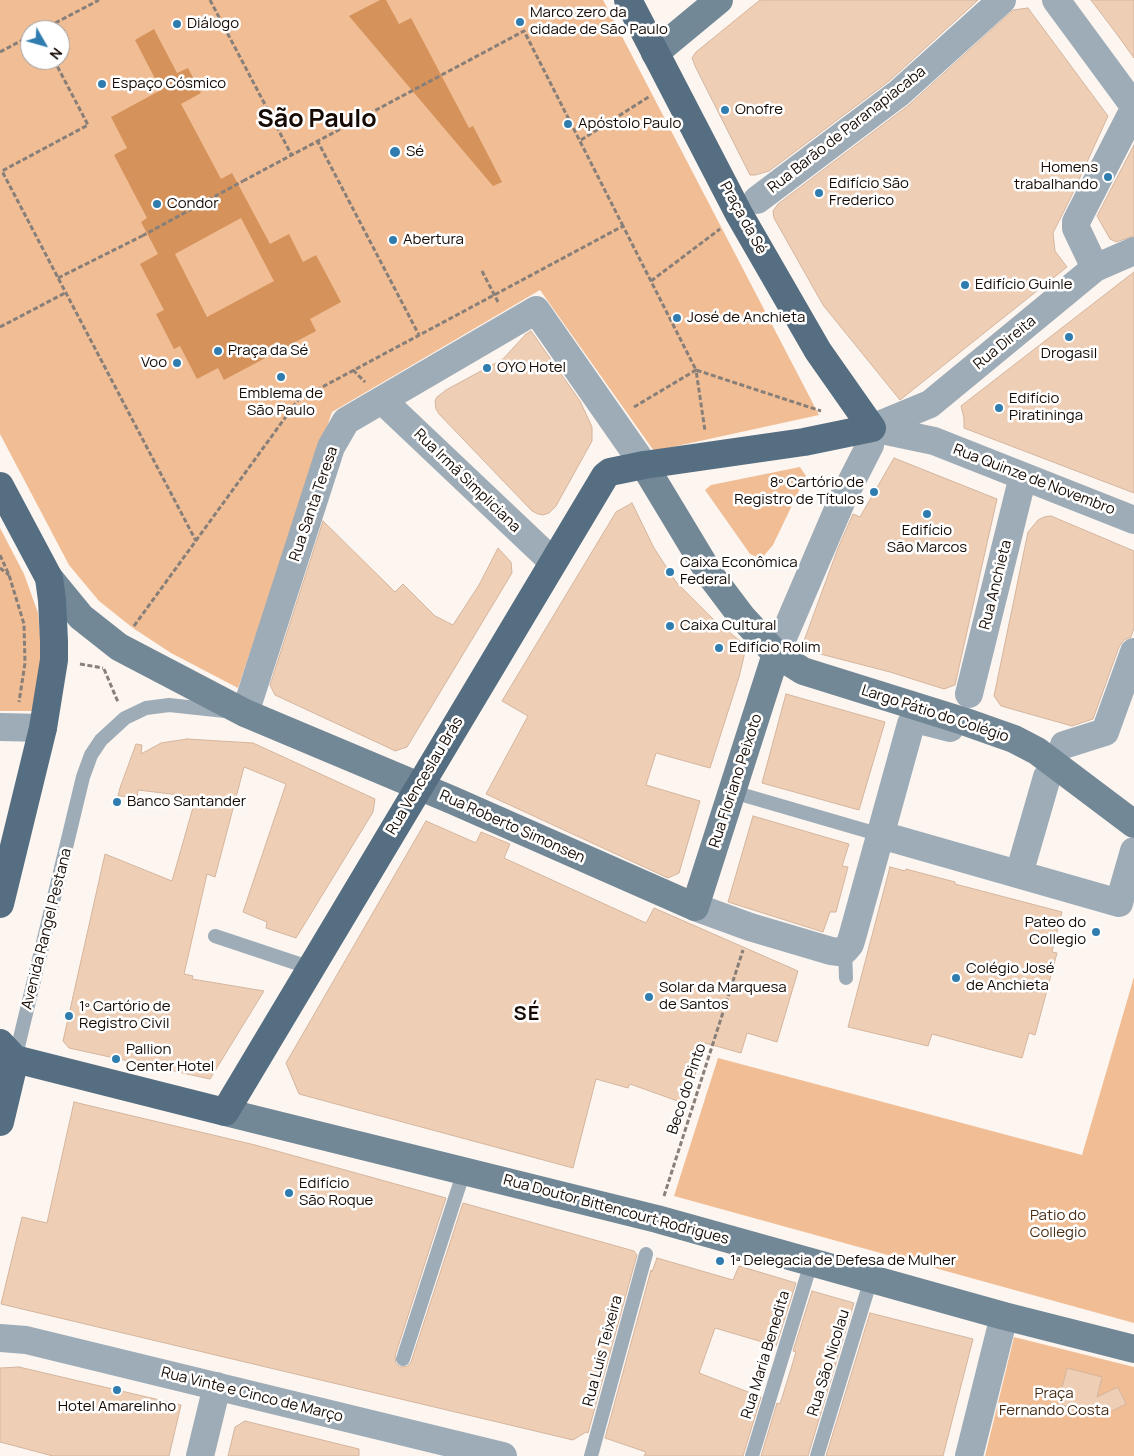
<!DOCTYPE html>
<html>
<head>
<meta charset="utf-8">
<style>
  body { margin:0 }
  #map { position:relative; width:1134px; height:1456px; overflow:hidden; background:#fcf5f0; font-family:Manrope,sans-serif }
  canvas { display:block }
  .north { position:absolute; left:20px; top:20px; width:50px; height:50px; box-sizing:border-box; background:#fff; border:1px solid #a29d9b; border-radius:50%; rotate:128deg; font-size:14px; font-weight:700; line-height:20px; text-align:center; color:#160b04 }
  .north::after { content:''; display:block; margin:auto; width:18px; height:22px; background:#2f7daf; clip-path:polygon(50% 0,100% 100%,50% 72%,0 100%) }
</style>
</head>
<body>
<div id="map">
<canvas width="1134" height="1456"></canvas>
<div class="north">N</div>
</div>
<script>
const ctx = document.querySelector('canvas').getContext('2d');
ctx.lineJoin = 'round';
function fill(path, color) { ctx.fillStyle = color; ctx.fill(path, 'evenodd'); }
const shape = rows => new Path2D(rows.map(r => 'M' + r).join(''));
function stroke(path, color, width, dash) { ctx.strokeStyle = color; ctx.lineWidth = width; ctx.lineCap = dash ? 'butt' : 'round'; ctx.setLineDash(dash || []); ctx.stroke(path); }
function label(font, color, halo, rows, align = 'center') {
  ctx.font = font + ' Manrope,sans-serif'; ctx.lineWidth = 5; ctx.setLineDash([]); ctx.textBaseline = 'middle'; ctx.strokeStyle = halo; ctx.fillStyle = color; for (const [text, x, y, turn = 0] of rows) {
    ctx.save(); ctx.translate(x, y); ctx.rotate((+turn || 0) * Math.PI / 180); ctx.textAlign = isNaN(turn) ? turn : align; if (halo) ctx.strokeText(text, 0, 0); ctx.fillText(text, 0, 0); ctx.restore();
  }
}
const green = shape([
  [0,0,603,0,819,415,654,451,540,290,332,412,238,688,171,653,133,628,99,601,69,565,0,434],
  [30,30,60,30,60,60,30,60],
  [800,467,806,476,773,545,761,559,750,554,705,490,711,485],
  [0,528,24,574,38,613,42,654,34,711,0,711],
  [1134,977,1134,1323,674,1196,718,1058,1082,1155],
  [1014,1337,1134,1367,1134,1456,985,1456]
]);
const water = shape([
  [380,0,386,0,399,24,411,18,469,128,473,126,502,182,493,186,349,16],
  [154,29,177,73,188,68,201,93,181,104,221,179,232,173,270,244,289,234,303,262,316,255,341,302,310,319,316,331,224,380,218,368,197,379,180,346,174,349,156,314,164,310,140,264,158,254,141,222,147,218,114,155,127,148,111,117,161,90,135,40],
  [241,218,274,281,207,317,175,254]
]);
const building = shape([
  [760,0,978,0,889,81,769,171,755,175,750,175,696,68,692,58,696,52,760,0],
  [1091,0,1134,0,1134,58,1116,33,1091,0],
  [1028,8,1108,116,1072,195,1053,233,1055,251,1067,267,900,400,823,305,774,218,773,211,778,204,909,105,1013,10,1028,8],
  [1134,145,1134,236,1116,242,1110,239,1097,216,1134,145],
  [1134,272,1134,493,964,428,964,418,961,406,1134,272],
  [531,331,580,401,592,427,592,441,556,506,549,513,543,515,538,514,532,511,439,414,436,409,435,401,437,397,446,390,503,359,526,334,531,331],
  [894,458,997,499,955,685,944,689,890,672,801,649,838,548,853,514,860,517,894,458],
  [632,503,654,548,676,582,712,618,740,641,745,652,739,677,710,768,656,753,646,785,700,801,679,873,668,878,486,794,528,716,502,701,616,512,632,503],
  [1051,516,1134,551,1134,628,1131,637,1124,640,1119,647,1093,719,1072,726,1001,706,994,696,1028,532,1038,520,1044,517,1051,516],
  [323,521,395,592,403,584,435,616,453,625,479,585,498,548,511,562,512,573,407,747,395,751,387,747,275,695,270,685,323,521],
  [786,694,885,722,859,810,762,783,786,694],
  [187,739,253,743,375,799,373,812,296,938,266,928,267,922,243,912,286,784,244,767,215,877,207,874,184,974,193,976,192,979,264,991,210,1079,69,1048,63,1041,105,854,172,881,196,797,138,790,137,797,118,796,120,788,136,744,142,745,141,754,161,743,187,739],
  [753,816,849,844,842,866,848,867,836,912,830,912,823,932,728,902,753,816],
  [426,821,476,843,481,832,510,844,504,858,646,923,654,908,798,971,777,1042,747,1033,741,1053,705,1043,686,1104,630,1084,628,1088,596,1079,573,1168,299,1094,286,1063,426,821],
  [890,867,905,871,906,869,955,882,955,884,1062,912,1052,952,1057,953,1035,1035,1029,1033,1022,1058,932,1034,928,1046,848,1027,890,867],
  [74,1102,255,1145,446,1198,395,1356,396,1364,401,1367,408,1366,411,1362,463,1203,634,1251,637,1255,588,1433,586,1432,573,1440,1,1304,22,1217,47,1223,74,1102],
  [657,1258,733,1280,739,1266,796,1283,776,1346,715,1328,699,1373,761,1397,743,1456,644,1456,646,1452,605,1438,651,1270,652,1272,657,1258],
  [812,1291,854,1303,808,1456,761,1456,777,1403,780,1404,790,1372,796,1352,793,1351,812,1291],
  [870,1313,973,1339,943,1456,826,1456,870,1313],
  [19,1367,181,1405,169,1456,53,1456,0,1442,0,1368,19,1367],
  [1067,1368,1102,1377,1097,1397,1118,1387,1126,1404,1104,1415,1058,1404,1067,1368],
  [245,1421,359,1449,359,1456,228,1456,235,1427,245,1421]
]);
const path = shape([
  [210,0,291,154],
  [42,30,99,0],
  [0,52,30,36],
  [54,60,88,125,2,171,196,541],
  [317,140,419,335],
  [581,140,650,96],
  [243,181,524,31,623,226],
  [482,271,498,302],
  [58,278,142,236],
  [651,281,720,229],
  [0,327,65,293],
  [353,370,365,382],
  [634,407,696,370,705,431],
  [0,555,9,575,24,624,25,663,19,702],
  [0,568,9,575],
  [134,626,298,400,623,226,696,370,821,411],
  [80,664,103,668],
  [104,669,118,702],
  [664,1196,743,950]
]);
const lane = shape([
  [733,792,881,835],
  [215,936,311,968],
  [845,950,846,978],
  [15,1059,83,777,91,755,101,740,125,718,146,708,169,705,225,711],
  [403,1359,464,1171],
  [591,1456,646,1254],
  [752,1456,811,1263],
  [817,1456,871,1279]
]);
const street = shape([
  [1056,0,1134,106],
  [757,200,899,93,1002,0],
  [1095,268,1076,228,1076,222,1134,109],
  [382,400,553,562],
  [872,428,930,404,1095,268,1134,251],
  [872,428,934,441,1134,520],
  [776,654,842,500,870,445,872,428],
  [969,694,1023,476],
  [245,713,331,447,346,421,536,310,644,465],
  [0,727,43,728],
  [1064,745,1105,732,1134,652],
  [881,835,1119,903,1134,851],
  [1019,874,1047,777],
  [695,907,750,927,831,951,839,952,845,950,850,944,853,934,911,724,915,719,950,728],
  [0,1338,26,1340,503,1456],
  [200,1456,217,1386],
  [969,1456,1004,1316]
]);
const secondary = shape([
  [655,53,719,0],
  [644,465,711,576,742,617,776,654,803,671,963,721,1014,739,1037,751,1134,824],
  [49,578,81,617,119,647,245,713,452,800,695,907,776,654],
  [225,1112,657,1219,1004,1316,1134,1349]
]);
const primary = shape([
  [0,486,49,578,52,600,54,641,54,660,43,728,0,904],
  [0,1043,15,1059,225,1112,605,476,610,472,644,465,804,442,872,428,818,351,739,214,628,0],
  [0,1122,15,1059]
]);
const pathBridge = shape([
  [142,236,243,181]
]);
const markers = [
  [520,22,5,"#2f7daf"],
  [177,24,5,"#2f7daf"],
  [102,84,5,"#2f7daf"],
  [725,110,5,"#2f7daf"],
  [568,124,5,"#2f7daf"],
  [395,152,6,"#2f7daf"],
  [1108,177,5,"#2f7daf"],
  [819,193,5,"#2f7daf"],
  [157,204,5,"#2f7daf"],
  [393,240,5,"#2f7daf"],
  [965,285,5,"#2f7daf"],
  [677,318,5,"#2f7daf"],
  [1069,337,5,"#2f7daf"],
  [218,351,5,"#2f7daf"],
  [177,363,5,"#2f7daf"],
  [487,368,5,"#2f7daf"],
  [281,377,5,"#2f7daf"],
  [999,408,5,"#2f7daf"],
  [874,492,5,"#2f7daf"],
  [927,514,5,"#2f7daf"],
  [670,572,5,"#2f7daf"],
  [670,626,5,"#2f7daf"],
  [719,648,5,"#2f7daf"],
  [117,802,5,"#2f7daf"],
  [1096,932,5,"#2f7daf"],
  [956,978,5,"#2f7daf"],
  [649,997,5,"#2f7daf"],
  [69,1016,5,"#2f7daf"],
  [116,1059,5,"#2f7daf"],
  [289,1193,5,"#2f7daf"],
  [720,1261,5,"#2f7daf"],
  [117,1390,5,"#2f7daf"]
];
const poiNames = [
  ["Marco zero da",530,13],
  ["cidade de São Paulo",530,30],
  ["Diálogo",187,24],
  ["Espaço Cósmico",112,84],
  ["Onofre",735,110],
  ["Apóstolo Paulo",578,124],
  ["Sé",406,152],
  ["Homens",1098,168,"right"],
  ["trabalhando",1098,185,"right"],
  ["Edifício São",829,184],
  ["Frederico",829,201],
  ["Condor",167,204],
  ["Abertura",403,240],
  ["Edifício Guinle",975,285],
  ["José de Anchieta",687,318],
  ["Praça da Sé",228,351],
  ["Drogasil",1069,354,"center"],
  ["Voo",167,363,"right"],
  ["OYO Hotel",497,368],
  ["Emblema de",281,394,"center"],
  ["São Paulo",281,411,"center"],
  ["Edifício",1009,399],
  ["Piratininga",1009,416],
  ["8º Cartório de",864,483,"right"],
  ["Registro de Títulos",864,500,"right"],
  ["Edifício",927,531,"center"],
  ["São Marcos",927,548,"center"],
  ["Caixa Econômica",680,563],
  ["Federal",680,580],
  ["Caixa Cultural",680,626],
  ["Edifício Rolim",729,648],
  ["Banco Santander",127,802],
  ["Pateo do",1086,923,"right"],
  ["Collegio",1086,940,"right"],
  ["Colégio José",966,969],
  ["de Anchieta",966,986],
  ["Solar da Marquesa",659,988],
  ["de Santos",659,1005],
  ["1º Cartório de",79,1007],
  ["Registro Civil",79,1024],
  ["Pallion",126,1050],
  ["Center Hotel",126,1067],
  ["Edifício",299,1184],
  ["São Roque",299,1201],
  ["1ª Delegacia de Defesa de Mulher",730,1261],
  ["Hotel Amarelinho",117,1407,"center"]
];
const streetNames = [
  ["Rua Barão de Paranapiacaba",847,130,-38],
  ["Praça da Sé",743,218,61],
  ["Rua Direita",1005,343,-39],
  ["Rua Quinze de Novembro",1034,480,21],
  ["Rua Irmã Simpliciana",467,481,44],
  ["Rua Santa Teresa",314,504,-71],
  ["Rua Anchieta",996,585,-76],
  ["Largo Pátio do Colégio",935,714,18],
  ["Rua Venceslau Brás",425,776,-59],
  ["Rua Floriano Peixoto",736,781,-72],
  ["Rua Roberto Simonsen",512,827,24],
  ["Avenida Rangel Pestana",47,929,-76],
  ["Beco do Pinto",687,1089,-72],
  ["Rua Doutor Bittencourt Rodrigues",616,1210,15],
  ["Rua Luis Teixeira",603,1351,-75],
  ["Rua Maria Benedita",766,1355,-73],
  ["Rua São Nicolau",829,1363,-73],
  ["Rua Vinte e Cinco de Março",252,1395,14]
];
const parkNames = [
  ["Patio do",1058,1216],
  ["Collegio",1058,1233],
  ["Praça",1054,1394],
  ["Fernando Costa",1054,1411]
];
const districtNames = [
  ["SÉ",527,1014]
];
const townNames = [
  ["São Paulo",317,120]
];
fill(green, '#f1bd94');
fill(water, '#d5925a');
fill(building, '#eeceb5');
stroke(building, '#d5b59d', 1);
stroke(path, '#887f79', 3, [5, 2.5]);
stroke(lane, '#9eacb7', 14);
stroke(street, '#9eacb7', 28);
stroke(secondary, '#738897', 28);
stroke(primary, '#556e81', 28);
stroke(pathBridge, '#887f79', 3, [5, 2.5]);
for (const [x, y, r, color] of markers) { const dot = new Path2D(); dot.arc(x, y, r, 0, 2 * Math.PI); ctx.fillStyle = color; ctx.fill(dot); stroke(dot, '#fff', 2); }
label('15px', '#160b04', '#fff', poiNames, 'left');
label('15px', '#160b04', '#fff', streetNames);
label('15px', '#4a2e16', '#fff', parkNames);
ctx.letterSpacing = '1px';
label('bold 20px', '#160b04', '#fff', districtNames);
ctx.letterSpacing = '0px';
label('bold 25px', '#160b04', '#fff', townNames);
</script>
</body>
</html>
